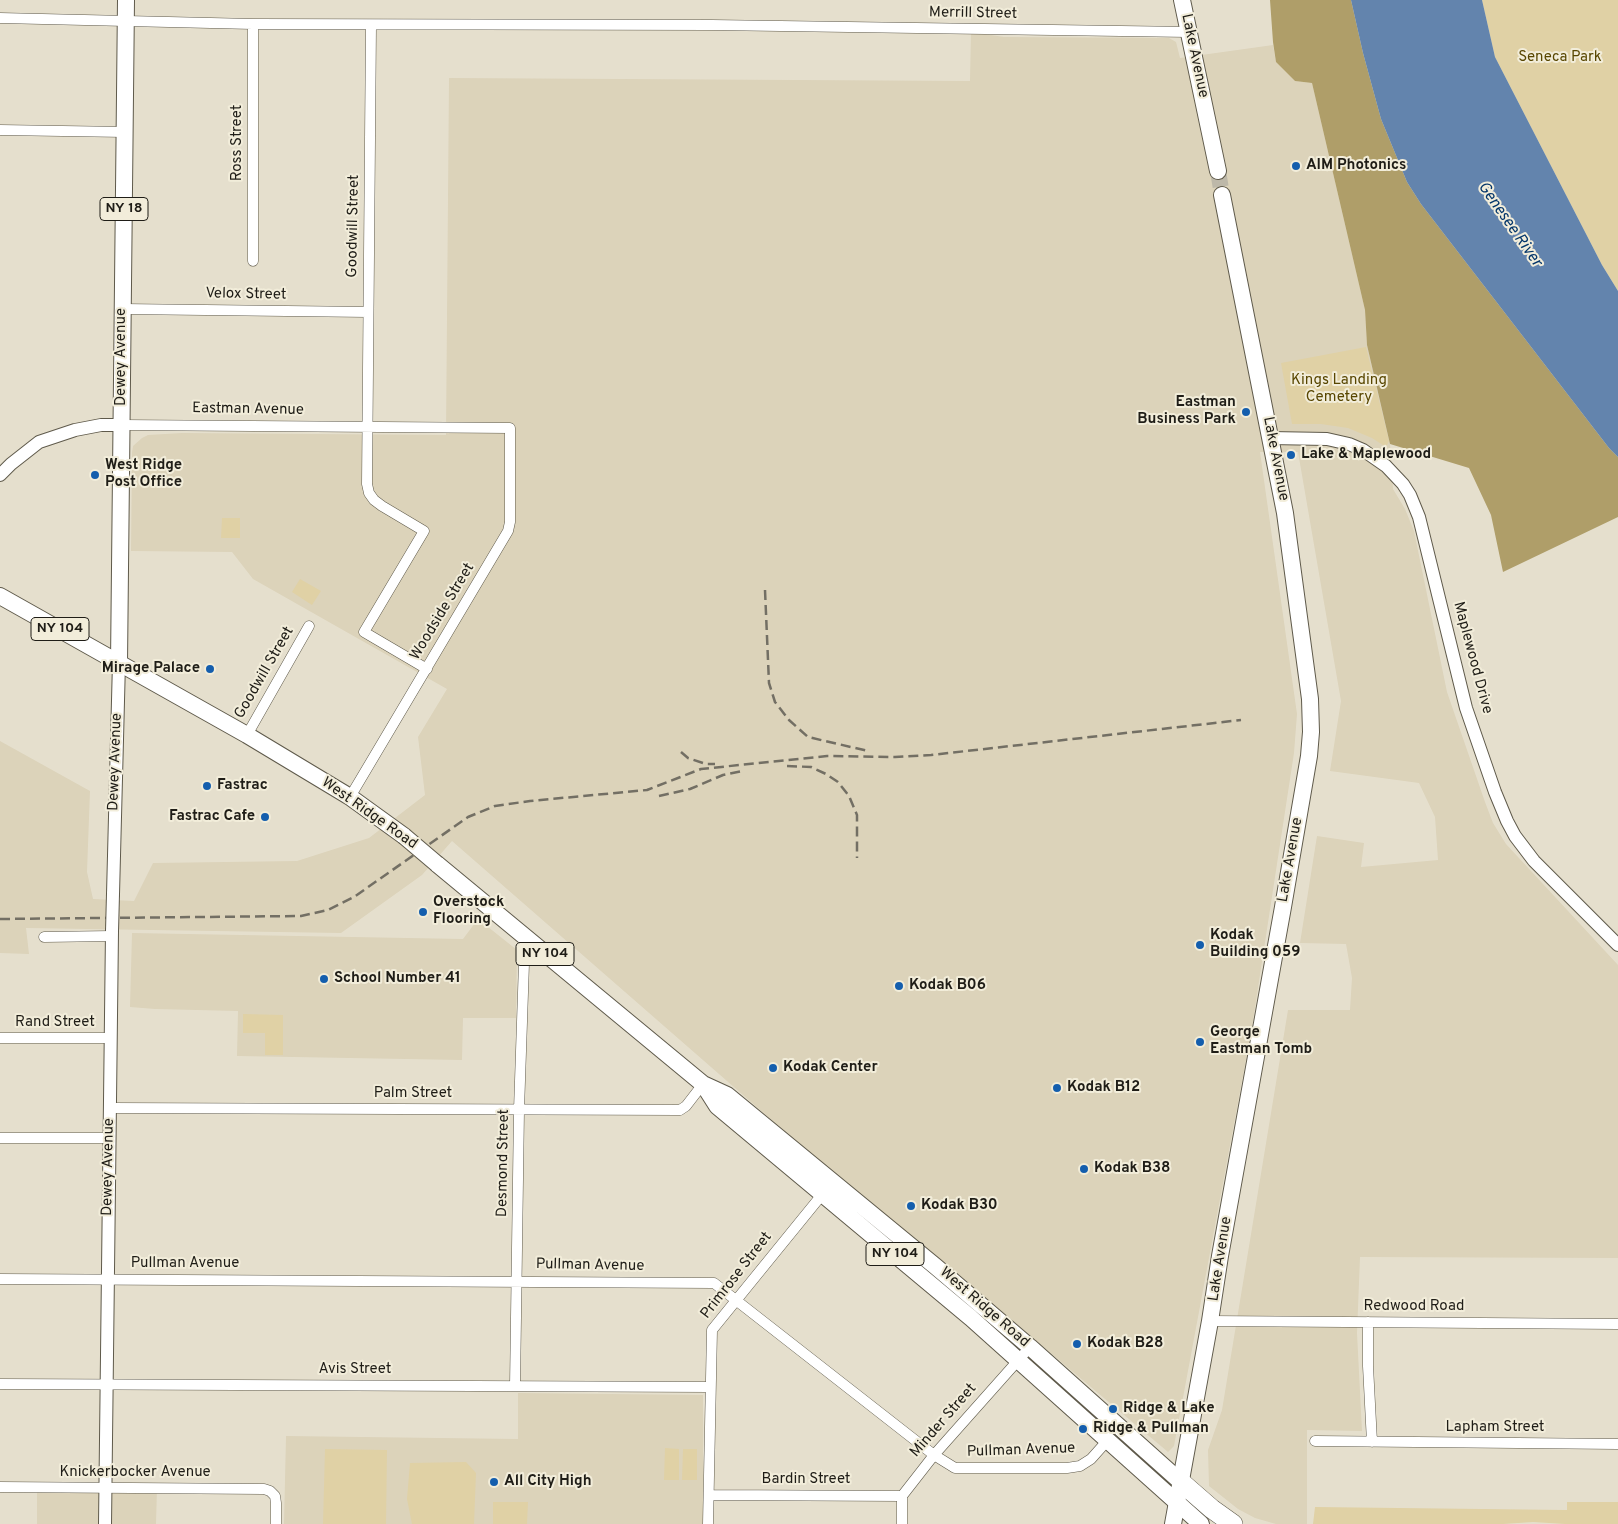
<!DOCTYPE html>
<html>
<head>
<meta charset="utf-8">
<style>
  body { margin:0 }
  canvas { display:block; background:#e5dfcd }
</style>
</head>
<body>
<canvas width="1618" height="1524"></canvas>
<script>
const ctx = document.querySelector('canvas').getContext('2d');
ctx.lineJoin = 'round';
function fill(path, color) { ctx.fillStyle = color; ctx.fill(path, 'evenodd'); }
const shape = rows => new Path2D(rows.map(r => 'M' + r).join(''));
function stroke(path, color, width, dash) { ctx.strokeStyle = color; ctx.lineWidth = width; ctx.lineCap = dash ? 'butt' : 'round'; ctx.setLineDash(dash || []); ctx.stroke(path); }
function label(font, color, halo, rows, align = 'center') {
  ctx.font = font + ' Overpass,sans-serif'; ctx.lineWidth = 4; ctx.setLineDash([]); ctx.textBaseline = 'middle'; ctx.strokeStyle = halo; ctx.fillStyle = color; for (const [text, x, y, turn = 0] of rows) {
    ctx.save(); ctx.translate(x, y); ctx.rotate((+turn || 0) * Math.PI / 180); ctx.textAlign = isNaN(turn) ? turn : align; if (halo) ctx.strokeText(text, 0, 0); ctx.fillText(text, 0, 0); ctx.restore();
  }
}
const built = shape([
  [971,32,1004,37,1169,38,1176,42,1180,58,1273,45,1276,62,1295,81,1312,83,1365,310,1367,345,1390,444,1393,489,1405,509,1414,531,1447,692,1485,802,1493,823,1506,844,1618,965,1618,1258,1360,1257,1357,1333,1362,1431,1307,1430,1307,1524,1276,1524,1255,1518,1238,1509,1209,1486,1208,1450,1222,1410,1288,1010,1350,1010,1352,978,1346,944,1300,943,1317,836,1364,843,1361,867,1438,860,1435,817,1419,783,1330,771,1341,701,1298,452,1260,452,1297,714,1294,753,1252,1027,1174,1446,1168,1452,1028,1334,790,1136,452,841,422,875,341,933,26,928,29,954,0,953,0,741,90,791,87,872,93,899,134,901,153,863,297,861,369,838,425,795,418,737,447,689,253,579,232,552,131,551,132,453,133,446,142,438,148,435,182,433,446,435,449,78,970,81],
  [478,919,517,950,516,1018,463,1018,462,1060,237,1056,238,1011,155,1009,130,1007,132,933,463,939],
  [518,1393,703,1395,703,1524,284,1524,286,1436,518,1439],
  [37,1487,157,1488,156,1524,37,1524]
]);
const green = shape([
  [1482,0,1618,0,1618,291,1602,265,1495,57],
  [1366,347,1389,441,1386,447,1372,438,1348,428,1321,424,1292,424,1281,363],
  [222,518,240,518,240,538,221,538],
  [300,579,321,591,312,605,292,592],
  [243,1014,283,1015,283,1055,265,1055,265,1033,243,1033],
  [665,1448,679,1449,679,1480,664,1480],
  [325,1449,387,1450,386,1524,323,1524],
  [683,1449,697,1449,697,1480,682,1480],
  [466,1462,476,1473,474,1524,412,1524,407,1499,410,1463],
  [493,1502,528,1502,527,1524,493,1524],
  [1567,1502,1618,1502,1618,1524,1565,1524,1533,1522,1503,1524,1313,1524,1315,1507,1567,1510]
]);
const forest = shape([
  [1270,0,1351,0,1363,53,1381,119,1407,182,1421,204,1609,448,1618,457,1618,517,1503,572,1491,515,1469,468,1390,444,1367,345,1365,310,1312,83,1295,81,1276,62,1273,42]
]);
const water = shape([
  [1351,0,1482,0,1495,57,1602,265,1618,291,1618,457,1609,448,1421,204,1407,182,1381,119,1363,53]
]);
const primaryTunnel = shape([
  [1218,171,1222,195]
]);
const minor = shape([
  [0,18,253,24,712,25,1189,32],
  [371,25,367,484,369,493,374,500,382,506,424,531,364,632,427,669],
  [0,130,125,132],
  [253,261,253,24],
  [123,309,368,312],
  [122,425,510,428,510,522,508,531,350,797],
  [247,735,309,626],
  [44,937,112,936],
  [0,1038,111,1038],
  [110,1108,680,1110,686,1106,703,1084],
  [0,1138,110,1138],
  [0,1279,714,1283,934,1455,955,1468,1067,1468,1080,1466,1091,1459,1107,1441],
  [1210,1321,1618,1324],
  [1368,1322,1368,1366,1372,1442],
  [0,1384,710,1387],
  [515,1386,519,1110,524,963,530,942],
  [1315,1441,1618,1444],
  [0,1487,264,1489,270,1491,275,1496,276,1503,276,1524],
  [709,1495,902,1496],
  [708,1524,712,1330,825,1191],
  [902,1524,902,1496,934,1455,1030,1347]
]);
const tertiary = shape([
  [1270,438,1327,439,1349,444,1363,450,1386,466,1403,484,1410,495,1419,517,1466,708,1495,792,1507,821,1515,836,1534,861,1618,945],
  [0,475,11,464,39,442,75,430,101,425,122,425],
  [113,894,119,662],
  [105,1524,112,931]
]);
const primary = shape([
  [1182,0,1218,171],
  [119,662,126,0],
  [1173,1524,1210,1321,1220,1256,1283,907,1309,756,1311,732,1310,699,1285,513,1222,195]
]);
const trunk = shape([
  [0,596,247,735,350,797,404,836],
  [437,864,703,1084,727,1095,935,1266,1030,1347,1181,1482],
  [703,1084,717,1106,971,1318,1201,1524]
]);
const motorway = shape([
  [1181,1482,1212,1509,1233,1524]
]);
const rail = shape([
  [765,590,769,683,775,702,789,720,808,737,868,751],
  [681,752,688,758,706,764,715,764],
  [787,766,811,767,826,774,838,782,849,796,857,815,857,858],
  [659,796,690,789,723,775,742,771],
  [0,919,301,916,328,910,354,897,468,817,495,806,530,801,647,790,701,769,827,756,895,757,931,755,1241,720]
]);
const tertiaryBridge = shape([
  [112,931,113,894]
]);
const trunkBridge = shape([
  [404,836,437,864]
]);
const markers = [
  [1296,166,5,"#145ead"],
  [1246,412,5,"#145ead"],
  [1291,455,5,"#145ead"],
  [95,475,5,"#145ead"],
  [210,669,5,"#145ead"],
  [207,786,5,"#145ead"],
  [265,817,5,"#145ead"],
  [423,912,5,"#145ead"],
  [1200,945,5,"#145ead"],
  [324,979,5,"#145ead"],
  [899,986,5,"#145ead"],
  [1200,1042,5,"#145ead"],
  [773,1068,5,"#145ead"],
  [1057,1088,5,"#145ead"],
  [1084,1169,5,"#145ead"],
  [911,1206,5,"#145ead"],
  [1077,1344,5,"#145ead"],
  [1113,1409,5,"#145ead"],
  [1083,1429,5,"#145ead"],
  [494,1482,5,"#145ead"]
];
const shields = [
  [124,209,48],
  [60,629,58],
  [545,954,58],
  [895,1254,58]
];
const shieldNames = [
  ["NY 18",124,209],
  ["NY 104",60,629],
  ["NY 104",545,954],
  ["NY 104",895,1254]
];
const streetNames = [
  ["Merrill Street",973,14,1],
  ["Lake Avenue",1194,56,78],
  ["Ross Street",238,143,-90],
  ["Goodwill Street",354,226,-89],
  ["Velox Street",246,295,1],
  ["Dewey Avenue",122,357,-90],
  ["Eastman Avenue",248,410,1],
  ["Lake Avenue",1275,459,79],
  ["Woodside Street",443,612,-59],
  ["Maplewood Drive",1472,658,75],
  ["Goodwill Street",265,673,-60],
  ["Dewey Avenue",116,762,-88],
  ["West Ridge Road",369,814,35],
  ["Lake Avenue",1291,860,-80],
  ["Rand Street",55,1023],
  ["Palm Street",413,1094],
  ["Desmond Street",504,1163,-89],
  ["Dewey Avenue",109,1167,-89],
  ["Lake Avenue",1221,1259,-81],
  ["Pullman Avenue",185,1264],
  ["Pullman Avenue",590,1266,1],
  ["Primrose Street",737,1276,-52],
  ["Redwood Road",1414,1307],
  ["West Ridge Road",984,1308,41],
  ["Avis Street",355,1370],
  ["Minder Street",944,1421,-49],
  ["Lapham Street",1495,1428],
  ["Pullman Avenue",1021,1451,-2],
  ["Knickerbocker Avenue",135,1473],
  ["Bardin Street",806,1480]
];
const parkNames = [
  ["Seneca Park",1560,58],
  ["Kings Landing",1339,381],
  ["Cemetery",1339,398]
];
const poiNames = [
  ["AIM Photonics",1306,166],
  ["Eastman",1236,403,"right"],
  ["Business Park",1236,420,"right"],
  ["Lake & Maplewood",1301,455],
  ["West Ridge",105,466],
  ["Post Office",105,483],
  ["Mirage Palace",200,669,"right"],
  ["Fastrac",217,786],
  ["Fastrac Cafe",255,817,"right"],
  ["Overstock",433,903],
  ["Flooring",433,920],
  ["Kodak",1210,936],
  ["Building 059",1210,953],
  ["School Number 41",334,979],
  ["Kodak B06",909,986],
  ["George",1210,1033],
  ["Eastman Tomb",1210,1050],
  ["Kodak Center",783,1068],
  ["Kodak B12",1067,1088],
  ["Kodak B38",1094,1169],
  ["Kodak B30",921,1206],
  ["Kodak B28",1087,1344],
  ["Ridge & Lake",1123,1409],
  ["Ridge & Pullman",1093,1429],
  ["All City High",504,1482]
];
const waterNames = [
  ["Genesee River",1509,225,55]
];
fill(built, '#dcd3ba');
fill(green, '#e0d1a5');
fill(forest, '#af9e69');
fill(water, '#6384ad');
stroke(primaryTunnel, '#bdb8a9', 16, [16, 8]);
stroke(minor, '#5f5a4b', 11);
stroke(tertiary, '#5f5a4b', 14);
stroke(primary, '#5f5a4b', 18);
stroke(trunk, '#5f5a4b', 18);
stroke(motorway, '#5f5a4b', 20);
stroke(minor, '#fff', 10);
stroke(tertiary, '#fff', 12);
stroke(primary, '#fff', 16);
stroke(trunk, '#fff', 16);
stroke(motorway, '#fff', 19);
stroke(rail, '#736f64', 2.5, [10, 5]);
stroke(tertiaryBridge, '#5f5a4b', 14, []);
stroke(trunkBridge, '#5f5a4b', 18, []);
stroke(tertiaryBridge, '#fff', 12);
stroke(trunkBridge, '#fff', 16);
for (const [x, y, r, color] of markers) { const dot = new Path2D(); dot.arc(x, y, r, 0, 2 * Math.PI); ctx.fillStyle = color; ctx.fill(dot); stroke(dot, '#f2edda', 2); }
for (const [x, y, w] of shields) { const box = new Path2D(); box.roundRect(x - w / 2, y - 11.5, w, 23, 4); ctx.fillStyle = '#f2edda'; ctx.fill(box); stroke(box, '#1f1d17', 1); }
label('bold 14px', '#1f1d17', null, shieldNames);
label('15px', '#1f1d17', '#f2edda', streetNames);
label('15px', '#584600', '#f2edda', parkNames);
label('bold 15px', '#1f1d17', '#f2edda', poiNames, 'left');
label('italic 16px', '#04366a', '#f2edda', waterNames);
</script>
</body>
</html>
